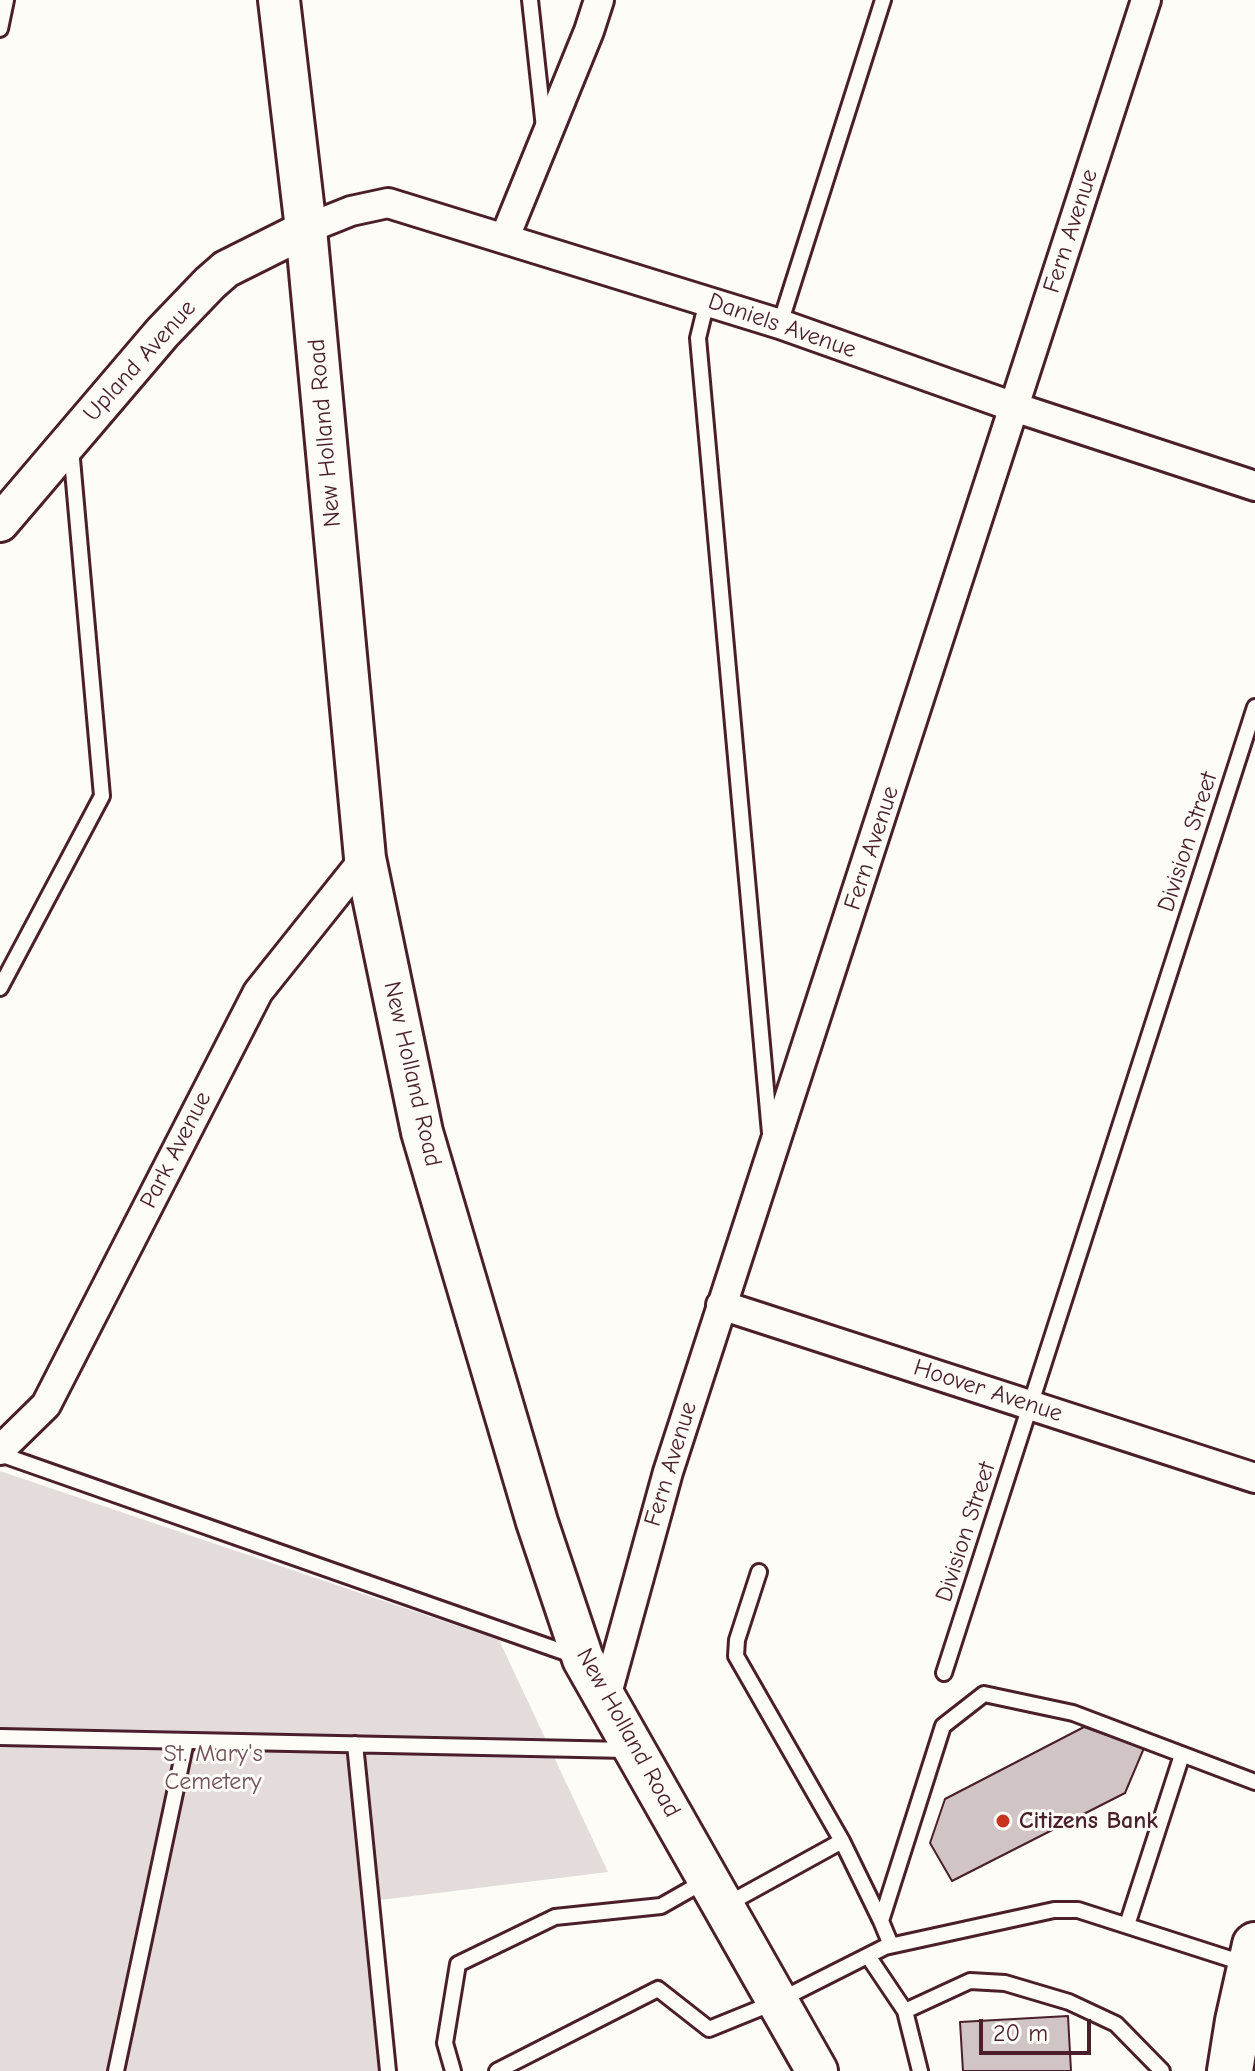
<!DOCTYPE html>
<html>
<head>
<meta charset="utf-8">
<style>
  body { margin:0 }
  #map { position:relative; width:1255px; height:2071px; overflow:hidden; background:#fdfcf7; font-family:"Comic Neue",sans-serif }
  canvas { display:block }
  .scale { position:absolute; left:979px; top:2019px; width:112px; height:36px; box-sizing:border-box; border:4px solid #4a1f2b; border-top:0; padding-left:10px; font-size:24px; line-height:28px; white-space:nowrap; color:#4a1f2b; -webkit-text-stroke:6px #fdfcf7; paint-order:stroke }
</style>
</head>
<body>
<div id="map">
<canvas width="1255" height="2071"></canvas>
<div class="scale">20 m</div>
</div>
<script>
const ctx = document.querySelector('canvas').getContext('2d');
ctx.lineJoin = 'round';
function fill(path, color) { ctx.fillStyle = color; ctx.fill(path, 'evenodd'); }
const shape = rows => new Path2D(rows.map(r => 'M' + r).join(''));
function stroke(path, color, width, dash) { ctx.strokeStyle = color; ctx.lineWidth = width; ctx.lineCap = dash ? 'butt' : 'round'; ctx.setLineDash(dash || []); ctx.stroke(path); }
function label(font, color, halo, rows, align = 'center') {
  ctx.font = font + ' "Comic Neue",sans-serif'; ctx.lineWidth = 6; ctx.setLineDash([]); ctx.textBaseline = 'middle'; ctx.strokeStyle = halo; ctx.fillStyle = color; for (const [text, x, y, turn = 0] of rows) {
    ctx.save(); ctx.translate(x, y); ctx.rotate((+turn || 0) * Math.PI / 180); ctx.textAlign = isNaN(turn) ? turn : align; if (halo) ctx.strokeText(text, 0, 0); ctx.fillText(text, 0, 0); ctx.restore();
  }
}
const green = shape([
  [0,1471,499,1640,608,1872,380,1900,397,2071,0,2071]
]);
const building = shape([
  [1084,1727,1144,1748,1125,1793,952,1881,930,1843,945,1799,1084,1727],
  [1068,2016,1071,2071,963,2071,960,2022,1068,2016]
]);
const service = shape([
  [530,0,544,128],
  [0,29,6,0],
  [707,301,698,338,770,1133],
  [780,324,883,0],
  [0,988,102,796,71,448],
  [0,1454,575,1656],
  [944,1673,1255,707],
  [0,1737,627,1750],
  [355,1744,388,2071],
  [842,1841,881,1921],
  [724,1906,842,1841,736,1656,737,1640,759,1572],
  [1127,1925,1182,1755],
  [891,1945,881,1921,943,1726,984,1694,1073,1713,1255,1782],
  [868,1956,905,2011,970,1981,1005,1983,1069,2002,1116,2024,1162,2071],
  [905,2011,920,2071],
  [116,2071,186,1741],
  [453,2071,445,2043,458,1964,555,1917,661,1906,705,1881],
  [497,2071,658,1989,709,2029,778,2001,885,1947,1054,1910,1078,1910,1246,1964]
]);
const minor = shape([
  [306,229,351,211,388,203,780,324,1014,407,1255,486],
  [505,237,589,31,599,0],
  [721,1305,1255,1478],
  [0,1450,46,1405,258,992,365,858],
  [606,1697,668,1472,1146,0]
]);
const tertiary = shape([
  [0,523,162,333,210,283,226,269,306,229]
]);
const secondary = shape([
  [279,0,306,229,365,858,422,1132,537,1522,583,1659,817,2071]
]);
const primary = shape([
  [1230,2071,1238,2021,1255,1945]
]);
const markers = [
  [1003,1821,8,"#c8321e"]
];
const streetNames = [
  ["Fern Avenue",1071,231,-72],
  ["Daniels Avenue",782,326,19],
  ["Upland Avenue",140,361,-48],
  ["New Holland Road",325,433,-95],
  ["Division Street",1188,842,-72],
  ["Fern Avenue",872,848,-72],
  ["New Holland Road",412,1074,77],
  ["Park Avenue",176,1150,-63],
  ["Hoover Avenue",988,1391,18],
  ["Fern Avenue",671,1464,-73],
  ["Division Street",966,1532,-72],
  ["New Holland Road",628,1733,61]
];
const parkNames = [
  ["St. Mary's",213,1754],
  ["Cemetery",213,1782]
];
const poiNames = [
  ["Citizens Bank",1019,1821]
];
fill(green, '#e3dcda');
fill(building, '#d0c5c4');
stroke(building, '#4a1f2b', 2);
stroke(service, '#4a1f2b', 20);
stroke(minor, '#4a1f2b', 34);
stroke(tertiary, '#4a1f2b', 42);
stroke(secondary, '#4a1f2b', 46);
stroke(primary, '#4a1f2b', 50);
stroke(service, '#fdfcf7', 14);
stroke(minor, '#fdfcf7', 28);
stroke(tertiary, '#fdfcf7', 36);
stroke(secondary, '#fdfcf7', 40);
stroke(primary, '#fdfcf7', 44);
for (const [x, y, r, color] of markers) { const dot = new Path2D(); dot.arc(x, y, r, 0, 2 * Math.PI); ctx.fillStyle = color; ctx.fill(dot); stroke(dot, '#fdfcf7', 3); }
label('24px', '#4a1f2b', '#fdfcf7', streetNames);
label('24px', '#704e57', '#fdfcf7', parkNames);
label('bold 24px', '#4a1f2b', '#fdfcf7', poiNames, 'left');
</script>
</body>
</html>
